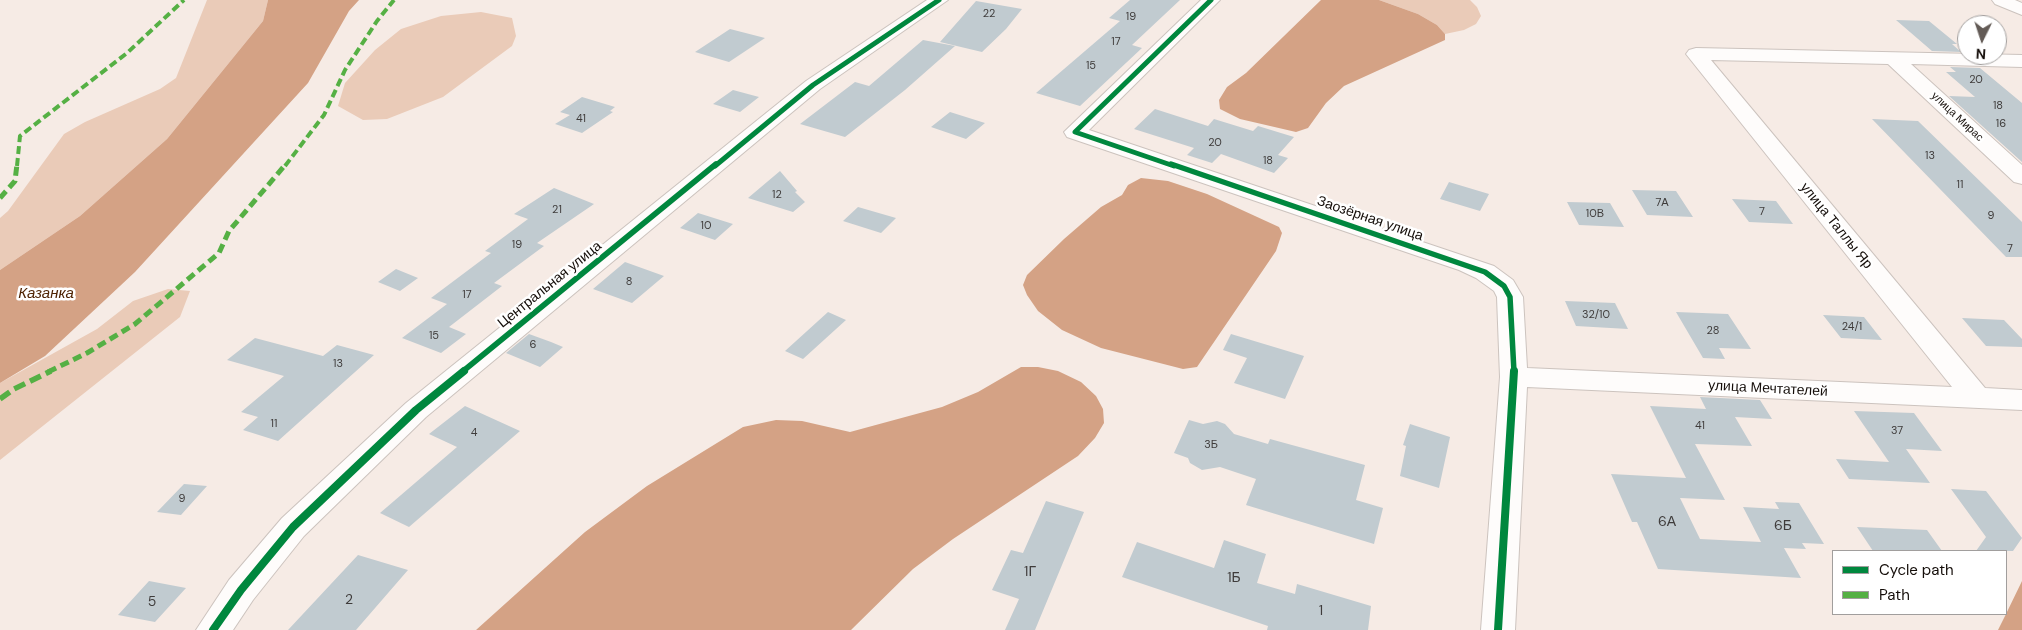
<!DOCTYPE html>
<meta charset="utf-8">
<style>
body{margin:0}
#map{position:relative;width:2022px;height:630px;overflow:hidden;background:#f6ebe5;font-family:"DM Sans",sans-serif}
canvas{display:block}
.legend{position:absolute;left:1832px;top:550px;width:175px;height:65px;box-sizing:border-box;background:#fff;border:1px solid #a19e9d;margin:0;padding:6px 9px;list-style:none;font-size:15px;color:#140d09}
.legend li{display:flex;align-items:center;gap:10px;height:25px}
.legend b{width:25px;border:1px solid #a19e9d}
.north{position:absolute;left:1957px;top:15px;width:50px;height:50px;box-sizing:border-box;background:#fff;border:1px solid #a19e9d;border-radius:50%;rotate:184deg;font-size:14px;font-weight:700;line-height:20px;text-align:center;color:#140d09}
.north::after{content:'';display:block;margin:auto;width:18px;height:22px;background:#635b56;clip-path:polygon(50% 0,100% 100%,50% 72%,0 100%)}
</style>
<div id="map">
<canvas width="2022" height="630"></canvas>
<ul class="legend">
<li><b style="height:6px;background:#00873e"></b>Cycle path</li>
<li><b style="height:6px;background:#55b044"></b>Path</li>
</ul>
<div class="north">N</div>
</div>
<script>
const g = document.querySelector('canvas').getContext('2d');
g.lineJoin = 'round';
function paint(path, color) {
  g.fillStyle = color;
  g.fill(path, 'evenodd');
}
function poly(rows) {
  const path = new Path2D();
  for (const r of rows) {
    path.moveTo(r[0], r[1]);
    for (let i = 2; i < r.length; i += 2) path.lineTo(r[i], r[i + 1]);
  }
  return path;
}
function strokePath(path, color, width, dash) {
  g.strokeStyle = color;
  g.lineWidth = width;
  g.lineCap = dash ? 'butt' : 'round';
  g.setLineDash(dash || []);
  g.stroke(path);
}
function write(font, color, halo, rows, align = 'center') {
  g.font = font + ' "DM Sans",sans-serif';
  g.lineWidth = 5;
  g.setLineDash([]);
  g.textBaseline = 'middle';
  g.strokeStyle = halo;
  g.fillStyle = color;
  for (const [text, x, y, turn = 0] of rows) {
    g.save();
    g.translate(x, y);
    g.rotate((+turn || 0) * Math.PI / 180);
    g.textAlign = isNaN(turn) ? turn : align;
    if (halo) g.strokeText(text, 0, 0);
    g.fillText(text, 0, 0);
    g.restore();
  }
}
const green = poly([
 [207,0,268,0,263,21,167,139,80,216,0,270,0,218,8,211,64,134,85,122,160,89,176,78],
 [1379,0,1470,0,1477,7,1481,16,1476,24,1464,30,1445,34,1437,25,1418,14],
 [481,12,512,18,516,36,512,46,443,97,387,119,363,120,338,106,345,83,375,50,401,29,441,16],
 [168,289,190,291,180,317,0,460,0,383,97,329,133,301]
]);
const water = poly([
 [268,0,359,0,349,11,308,83,135,272,45,356,0,383,0,270,80,216,167,139,263,21],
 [1321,0,1379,0,1418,14,1437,25,1445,34,1445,40,1344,86,1326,103,1308,128,1296,132,1240,119,1220,109,1219,100,1227,87,1246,73],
 [1141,178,1168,181,1207,194,1279,227,1282,233,1276,251,1197,367,1183,369,1101,348,1062,330,1038,311,1027,295,1023,285,1027,275,1064,239,1101,207,1122,195,1128,185],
 [1021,367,1038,367,1058,371,1081,382,1096,396,1103,409,1104,423,1095,438,1078,456,953,539,913,569,851,630,476,630,585,532,647,486,743,427,776,420,802,421,850,432,942,407,978,392],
 [2022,581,2022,630,1998,630,2006,614]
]);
const building = poly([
 [1130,0,1180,0,1132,45,1142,48,1080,106,1036,93,1120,21,1109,18],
 [976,1,1022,9,1006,29,982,52,940,42],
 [1896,20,1929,21,1957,44,1952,44,1961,52,1932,51],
 [730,29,765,38,729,62,695,52],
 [923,40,955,46,905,90,845,137,800,124,855,82,869,86],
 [1950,67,1980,68,2022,103,2022,162,1949,96,1975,97,1946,72,1956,72],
 [733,90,759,97,740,112,713,104],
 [582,97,615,107,610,111,613,112,582,133,555,124,570,115,560,112],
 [1155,109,1208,126,1214,119,1253,131,1258,126,1294,137,1278,155,1288,158,1274,173,1221,154,1212,163,1187,155,1194,148,1134,129],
 [950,112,985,123,966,139,931,127],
 [1872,119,1918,121,2022,222,2022,257,2006,257],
 [780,171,797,191,795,192,805,202,793,212,748,198],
 [1449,182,1489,194,1480,211,1440,199],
 [554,188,594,204,537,243,544,246,494,283,502,286,449,327,466,334,441,353,402,338,447,304,431,298,491,253,485,251,528,219,514,214],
 [1632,190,1676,191,1693,217,1647,215],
 [1732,199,1776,201,1793,224,1749,222],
 [1567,202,1610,203,1624,227,1579,225],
 [858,207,896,218,881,233,843,221],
 [698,213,733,224,715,240,680,228],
 [625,262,664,276,632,303,593,289],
 [396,269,418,278,400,291,378,282],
 [1565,301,1615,303,1628,329,1576,326],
 [828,312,846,320,803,359,785,351],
 [1676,312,1728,314,1751,349,1719,348,1725,359,1703,358],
 [1823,315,1864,317,1882,340,1841,338],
 [1962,318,2004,320,2022,339,2022,347,1986,346],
 [529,334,551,342,563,347,540,367,506,353],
 [1231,334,1304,356,1285,399,1234,383,1247,358,1223,350],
 [255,338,323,356,337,345,374,355,278,441,243,430,258,417,241,412,284,376,227,360],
 [1700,397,1760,400,1772,419,1735,417,1752,446,1695,444,1725,500,1680,498,1700,539,1761,542,1743,507,1779,509,1775,502,1799,503,1824,544,1802,543,1806,549,1784,548,1801,578,1658,569,1637,522,1632,522,1611,474,1686,478,1650,406,1706,409],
 [465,406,520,431,409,527,380,513,457,447,429,434],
 [1854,411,1914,413,1942,451,1906,449,1930,483,1849,479,1836,459,1889,462],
 [1189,420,1203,424,1217,421,1225,424,1234,434,1268,444,1270,439,1365,465,1356,500,1383,508,1374,544,1246,505,1256,479,1220,467,1202,470,1190,463,1188,458,1174,453],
 [1410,424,1450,437,1439,488,1400,476,1406,446,1403,445],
 [184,484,207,486,181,515,157,512],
 [1951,489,1986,491,2022,538,2013,551,1976,551,1986,537],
 [1046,501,1084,512,1035,630,1005,630,1019,599,992,590,1011,550,1023,553],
 [1857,527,1927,530,1942,551,1873,551],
 [1224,540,1266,554,1257,583,1295,594,1297,584,1371,606,1368,630,1267,630,1268,626,1122,577,1137,542,1214,568],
 [358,555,408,570,356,630,288,630],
 [149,581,186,588,155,622,118,615]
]);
const minor = poly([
 [927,0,948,0,820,89,426,417,304,536,253,600,233,630,196,630,229,580,282,518,406,403,806,81,927,0],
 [1201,0,1220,0,1089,130,1494,266,1513,280,1523,297,1527,368,1952,387,1686,54,1689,50,1696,48,2022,55,2022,67,1911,64,2022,165,2022,184,2014,182,1888,64,1711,60,1985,388,2022,390,2022,410,1527,387,1515,630,1481,630,1500,377,1497,297,1494,291,1476,278,1459,270,1067,137,1064,132,1201,0],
 [1992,0,2015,0,2022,3,2022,15,1995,4,1992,0]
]);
const quietFar2 = poly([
 [17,166,20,136,127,53,184,0],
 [285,166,324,115,345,70,377,21,394,0]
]);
const quietFar1 = poly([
 [0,198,15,181,17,164],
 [48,372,87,353,135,324,219,253,229,231,286,164]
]);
const quiet = poly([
 [0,399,14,389,51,371]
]);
const cyclewayFar2 = poly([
 [715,166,813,85,939,0],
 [1174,166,1075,132,1211,0]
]);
const cyclewayFar1 = poly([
 [1171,164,1485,272,1504,286,1510,297,1514,372],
 [462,372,716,164]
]);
const cycleway = poly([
 [213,630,241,590,293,527,416,410,464,371],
 [1498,630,1514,371]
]);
const numberNames = [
 ["22",989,14],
 ["19",1131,17],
 ["17",1116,42],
 ["15",1091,66],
 ["20",1976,80],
 ["18",1998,106],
 ["41",581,119],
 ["16",2001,124],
 ["20",1215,143],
 ["13",1930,156],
 ["18",1268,161],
 ["11",1960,185],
 ["12",777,195],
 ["7А",1662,203],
 ["21",557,210],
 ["7",1762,212],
 ["10В",1595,214],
 ["9",1991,216],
 ["10",706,226],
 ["19",517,245],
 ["7",2010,249],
 ["8",629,282],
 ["17",467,295],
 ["32/10",1596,315],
 ["24/1",1852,327],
 ["28",1713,331],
 ["15",434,336],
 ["6",533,345],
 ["13",338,364],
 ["11",274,424],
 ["41",1700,426],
 ["37",1897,431],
 ["4",474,433],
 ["3Б",1211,445],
 ["9",182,499]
];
const farStreetnames = [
 ["улица Мирас",1957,117,43]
];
const streetNames = [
 ["Заозёрная улица",1370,219,19],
 ["улица Таллы Яр",1836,226,51],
 ["Центральная улица",550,285,-39],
 ["улица Мечтателей",1768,389,3]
];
const nearNumbernames = [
 ["6А",1667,522],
 ["6Б",1783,526],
 ["1Г",1030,572],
 ["1Б",1234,578],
 ["2",349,600],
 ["5",152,602],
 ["1",1321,611]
];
const waterNames = [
 ["Казанка",46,294]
];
paint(green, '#eacbb8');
paint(water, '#d4a285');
paint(building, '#c1cbd0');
strokePath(minor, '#ccc3be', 2);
paint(minor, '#fefcfb');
strokePath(quietFar2, '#55b044', 4, [8, 4]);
strokePath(quietFar1, '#55b044', 5, [9, 5]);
strokePath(quiet, '#55b044', 5.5, [12, 5.5]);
strokePath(cyclewayFar2, '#00873e', 5);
strokePath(cyclewayFar1, '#00873e', 5.5);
strokePath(cycleway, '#00873e', 8);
write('11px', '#3f3c3b', null, numberNames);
write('11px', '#140d09', '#fff', farStreetnames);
write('14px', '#140d09', '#fff', streetNames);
write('14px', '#3f3c3b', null, nearNumbernames);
write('italic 15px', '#4f2404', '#fff', waterNames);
</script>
